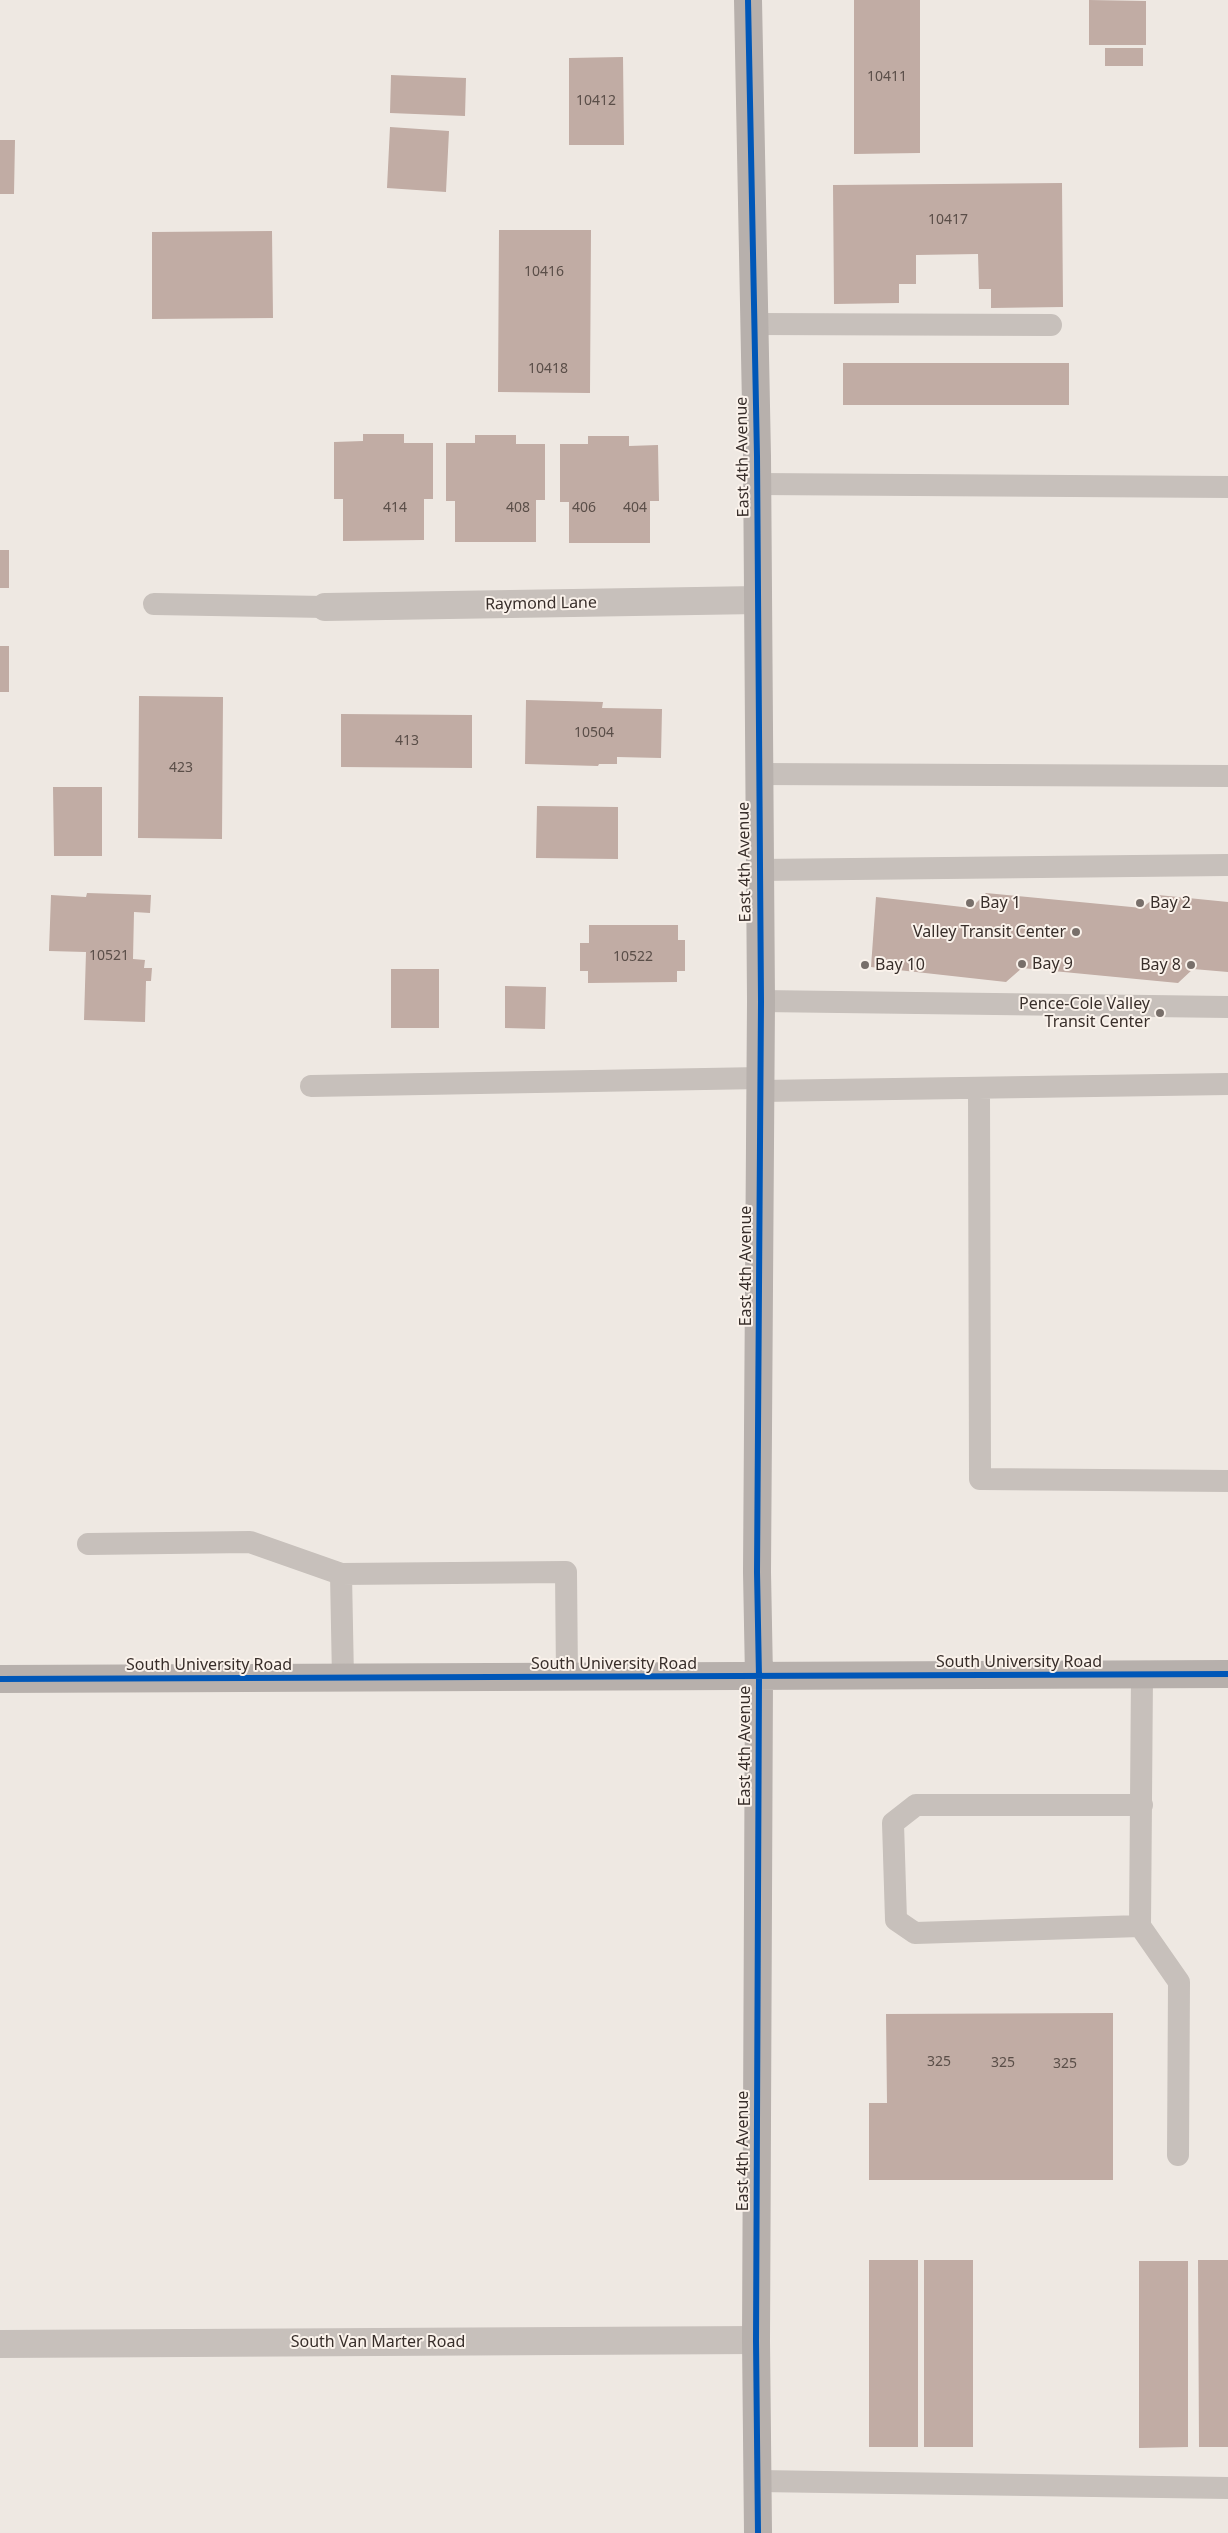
<!DOCTYPE html>
<style>
body{margin:0}
canvas{display:block;background:#eee8e2}
</style>
<canvas width="1228" height="2533"></canvas>
<script>
const g = document.querySelector('canvas').getContext('2d');
g.lineJoin = 'round';
function paint(path, color) {
  g.fillStyle = color;
  g.fill(path, 'evenodd');
}
function poly(rows) {
  const path = new Path2D();
  for (const r of rows) {
    path.moveTo(r[0], r[1]);
    for (let i = 2; i < r.length; i += 2) path.lineTo(r[i], r[i + 1]);
  }
  return path;
}
function strokePath(path, color, width, dash) {
  g.strokeStyle = color;
  g.lineWidth = width;
  g.lineCap = dash ? 'butt' : 'round';
  g.setLineDash(dash || []);
  g.stroke(path);
}
function write(font, color, halo, rows, align = 'center') {
  g.font = font + ' "Noto Sans",sans-serif';
  g.lineWidth = 4;
  g.setLineDash([]);
  g.textBaseline = 'middle';
  g.strokeStyle = halo;
  g.fillStyle = color;
  for (const [text, x, y, turn = 0] of rows) {
    g.save();
    g.translate(x, y);
    g.rotate((+turn || 0) * Math.PI / 180);
    g.textAlign = isNaN(turn) ? turn : align;
    if (halo) g.strokeText(text, 0, 0);
    g.fillText(text, 0, 0);
    g.restore();
  }
}
const building = poly([
 [854,0,920,0,920,153,854,154],
 [1089,0,1146,1,1146,45,1089,45],
 [1105,48,1143,48,1143,66,1105,66],
 [623,57,624,145,569,145,569,58],
 [391,75,466,78,465,116,390,113],
 [390,127,449,131,446,192,387,188],
 [0,140,15,140,14,194,0,194],
 [1062,183,1063,307,991,308,991,289,979,289,978,254,916,255,916,284,899,284,899,303,834,304,833,185],
 [499,230,591,230,590,393,498,392],
 [272,231,273,318,152,319,152,232],
 [843,363,1069,363,1069,405,843,405],
 [363,434,404,434,404,443,433,443,433,499,424,499,424,540,343,541,343,499,334,499,334,442,363,441],
 [475,435,516,435,516,444,545,444,545,500,536,500,536,542,455,542,455,501,446,501,446,443,475,443],
 [588,436,629,436,629,446,658,445,659,501,650,501,650,543,569,543,569,502,560,502,560,444,588,444],
 [0,550,9,550,9,588,0,588],
 [0,646,9,646,9,692,0,692],
 [139,696,223,697,222,839,138,838],
 [526,700,603,702,602,708,662,709,661,758,617,757,617,764,599,764,598,766,525,764],
 [341,714,472,715,472,768,341,767],
 [53,787,102,787,102,856,54,856],
 [537,806,618,807,618,859,536,858],
 [87,893,151,895,150,913,134,912,133,959,145,960,144,968,152,968,151,981,146,981,145,1022,84,1020,86,952,49,951,51,895,86,897],
 [986,893,1142,908,1158,895,1228,902,1228,972,1193,969,1178,983,1022,968,1006,982,871,967,876,897,971,908],
 [589,925,678,925,678,940,685,940,685,971,677,971,677,982,588,983,588,971,580,971,580,943,589,943],
 [391,969,439,969,439,1028,391,1028],
 [505,986,546,987,545,1029,505,1028],
 [1113,2013,1113,2180,869,2180,869,2103,887,2103,886,2014],
 [869,2260,918,2260,918,2447,869,2447],
 [924,2260,973,2260,973,2447,924,2447],
 [1198,2260,1228,2260,1228,2447,1199,2447],
 [1139,2261,1188,2261,1188,2447,1139,2448]
]);
const lane = poly([
 [754,324,1051,325],
 [757,484,1228,487],
 [154,604,325,607],
 [758,774,1228,776],
 [758,870,1228,865],
 [761,1001,1228,1007],
 [311,1086,761,1078],
 [979,1088,980,1479,1228,1481],
 [761,1091,1228,1084],
 [88,1544,250,1542,341,1574,566,1572,567,1677],
 [341,1574,343,1679],
 [1142,1675,1140,1926,1179,1982,1178,2155],
 [1140,1926,915,1933,896,1920,893,1823,916,1805,1142,1805],
 [758,2481,1228,2488]
]);
const street = poly([
 [325,607,758,600],
 [0,2344,756,2340]
]);
const secondary = poly([
 [748,0,757,456,761,1001,757,1572,759,1677,756,2340,758,2533],
 [0,1679,1228,1674]
]);
const cycleway = poly([
 [748,0,757,456,761,1001,757,1572,759,1677,756,2340,758,2533],
 [0,1679,1228,1674]
]);
const markers = [
 [970,903,5,"#786f6a"],
 [1140,903,5,"#786f6a"],
 [1076,932,5,"#786f6a"],
 [1022,964,5,"#786f6a"],
 [865,965,5,"#786f6a"],
 [1191,965,5,"#786f6a"],
 [1160,1013,5,"#786f6a"]
];
const numberNames = [
 ["10411",887,77],
 ["10412",596,101],
 ["10417",948,220],
 ["10416",544,272],
 ["10418",548,369],
 ["414",395,508],
 ["408",518,508],
 ["406",584,508],
 ["404",635,508],
 ["10504",594,733],
 ["413",407,741],
 ["423",181,768],
 ["10521",109,956],
 ["10522",633,957],
 ["325",939,2062],
 ["325",1003,2063],
 ["325",1065,2064]
];
const streetNames = [
 ["East 4th Avenue",743,457,-91],
 ["Raymond Lane",541,604,-1],
 ["East 4th Avenue",745,862,-91],
 ["East 4th Avenue",746,1266,-90],
 ["South University Road",1019,1662],
 ["South University Road",614,1664],
 ["South University Road",209,1665],
 ["East 4th Avenue",745,1746,-90],
 ["East 4th Avenue",743,2151,-90],
 ["South Van Marter Road",378,2342]
];
const poiNames = [
 ["Bay 1",980,903],
 ["Bay 2",1150,903],
 ["Valley Transit Center",1066,932,"right"],
 ["Bay 9",1032,964],
 ["Bay 10",875,965],
 ["Bay 8",1181,965,"right"],
 ["Pence-Cole Valley",1150,1004,"right"],
 ["Transit Center",1150,1022,"right"]
];
paint(building, '#c1aca4');
strokePath(lane, '#c7c0bb', 22);
strokePath(street, '#c7c0bb', 28);
strokePath(secondary, '#b7b0ac', 28);
strokePath(cycleway, '#0057b8', 6);
for (const [x, y, r, color] of markers) {
  const dot = new Path2D();
  dot.arc(x, y, r, 0, 2 * Math.PI);
  g.fillStyle = color;
  g.fill(dot);
  strokePath(dot, '#faf2eb', 2);
}
write('14px', '#5a4e48', null, numberNames);
write('16px', '#382e2a', '#faf2eb', streetNames);
write('16px', '#382e2a', '#faf2eb', poiNames, 'left');
</script>
